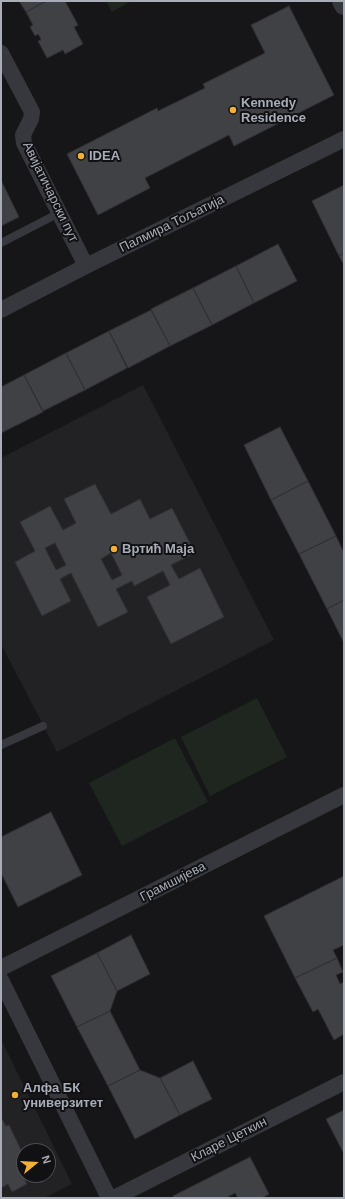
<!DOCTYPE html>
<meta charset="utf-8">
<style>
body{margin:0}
#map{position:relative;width:345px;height:1199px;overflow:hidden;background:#161618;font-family:Arial,sans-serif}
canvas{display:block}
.frame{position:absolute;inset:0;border:2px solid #a8adb8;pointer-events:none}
.north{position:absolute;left:16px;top:1143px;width:40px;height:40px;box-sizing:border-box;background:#111113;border:1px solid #4d4f55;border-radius:50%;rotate:72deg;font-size:11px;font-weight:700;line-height:16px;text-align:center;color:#a8adb8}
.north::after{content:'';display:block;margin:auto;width:14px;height:18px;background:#f2b134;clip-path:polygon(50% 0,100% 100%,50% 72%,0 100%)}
</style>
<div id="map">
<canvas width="345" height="1199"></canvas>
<div class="frame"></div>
<div class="north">N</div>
</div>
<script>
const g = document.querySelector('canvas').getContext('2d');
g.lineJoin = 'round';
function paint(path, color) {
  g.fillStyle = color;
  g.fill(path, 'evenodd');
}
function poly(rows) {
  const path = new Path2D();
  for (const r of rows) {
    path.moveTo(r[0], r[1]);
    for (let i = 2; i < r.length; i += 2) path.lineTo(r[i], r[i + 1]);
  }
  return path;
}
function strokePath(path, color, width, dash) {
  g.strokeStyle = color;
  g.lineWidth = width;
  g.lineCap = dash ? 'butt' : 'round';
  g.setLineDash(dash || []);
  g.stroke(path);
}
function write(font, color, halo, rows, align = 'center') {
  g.font = font + ' Arial,sans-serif';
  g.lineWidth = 4;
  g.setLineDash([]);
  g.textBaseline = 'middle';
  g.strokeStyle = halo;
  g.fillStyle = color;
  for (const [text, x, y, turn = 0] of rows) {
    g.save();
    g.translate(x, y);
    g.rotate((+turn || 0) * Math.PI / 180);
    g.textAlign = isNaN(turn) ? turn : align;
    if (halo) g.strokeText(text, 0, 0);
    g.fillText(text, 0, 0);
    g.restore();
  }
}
const built = poly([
 [143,385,274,640,57,752,1,644,1,458],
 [1,1039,72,1184,44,1198,1,1198],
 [24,1151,48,1151,48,1175,24,1175]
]);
const green = poly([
 [106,1,131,1,112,12],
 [257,698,287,757,210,796,181,737],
 [175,738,208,802,122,846,89,783]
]);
const building = poly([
 [19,1,46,1,26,12,19,1],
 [46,1,65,1,78,25,74,27,83,44,65,54,63,50,47,58,38,41,41,40,40,37,38,34,35,36,30,27,33,25,26,12,46,1],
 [289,6,334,95,234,146,229,135,145,178,150,188,98,215,67,154,157,108,158,111,205,88,203,84,265,53,251,25,289,6],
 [1,180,19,217,1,226,1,180],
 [344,185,344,253,339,256,312,201,344,185],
 [278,244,297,281,254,303,236,266,278,244],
 [344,253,344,265,339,256,344,253],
 [236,266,254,303,212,325,193,288,236,266],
 [193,288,212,325,170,346,151,309,193,288],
 [151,310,170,346,128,368,109,331,151,310],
 [109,331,127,368,85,390,66,353,109,331],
 [66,353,85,390,43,411,24,375,66,353],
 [24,375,43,412,1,433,1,387,24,375],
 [280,427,308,481,271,500,244,445,280,427],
 [308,481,336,536,299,554,271,500,308,481],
 [95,484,111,514,140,499,150,519,172,508,195,553,171,565,179,579,200,568,224,617,171,644,147,597,170,585,163,571,134,586,132,581,116,589,128,612,98,627,71,573,60,579,71,601,42,616,15,562,35,551,20,522,50,506,63,530,76,523,64,499,95,484],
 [55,543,66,565,56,570,45,548,55,543],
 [111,553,122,575,112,580,101,559,111,553],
 [336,536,344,553,344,600,327,609,299,554,336,536],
 [344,600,344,643,327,609,344,600],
 [51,812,82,875,18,907,1,873,1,837,51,812],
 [344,876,344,945,333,950,337,958,295,978,264,916,344,876],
 [131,935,150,974,117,991,97,953,131,935],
 [97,953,117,991,110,1011,77,1027,51,976,97,953],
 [337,958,343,972,336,975,340,984,344,982,344,1034,334,1040,318,1009,313,1012,295,978,337,958],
 [110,1011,140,1070,108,1086,77,1027,110,1011],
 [193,1061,212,1099,180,1115,160,1078,193,1061],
 [140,1070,160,1078,180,1115,135,1139,108,1086,140,1070],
 [344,1110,344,1154,326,1119,344,1110],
 [1,1117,6,1126,9,1125,24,1156,24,1175,25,1175,23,1176,27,1184,12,1192,8,1184,1,1188,1,1117],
 [250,1157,269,1194,262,1198,238,1198,235,1193,226,1198,174,1198,173,1196,250,1157]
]);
const service = poly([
 [1,243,59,213],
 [1,745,43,726]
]);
const minor = poly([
 [1,53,32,112,31,119,23,135,24,143,86,266],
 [1,310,86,266,344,139],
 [1,968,344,795],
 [1,980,109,1198],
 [114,1198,344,1082]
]);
const tertiary = poly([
 [342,1,344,5]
]);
const markers = [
 [233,110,4,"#f2b134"],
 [81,156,4,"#f2b134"],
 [114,549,4,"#f2b134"],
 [15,1095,4,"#f2b134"]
];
const poiNames = [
 ["Kennedy",241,103],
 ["Residence",241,118],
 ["IDEA",89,156],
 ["Вртић Маја",122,549],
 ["Алфа БК",23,1088],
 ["универзитет",23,1103]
];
const streetNames = [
 ["Авијатичарски пут",50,192,64],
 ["Палмира Тољатија",172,224,-26],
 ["Грамшијева",173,882,-27],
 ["Кларе Цеткин",229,1140,-27]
];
paint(built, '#222225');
paint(green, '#1e261f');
paint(building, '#404145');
strokePath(building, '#303034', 1);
strokePath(service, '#37383d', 8);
strokePath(minor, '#37383d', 16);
strokePath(tertiary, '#37383d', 20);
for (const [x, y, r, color] of markers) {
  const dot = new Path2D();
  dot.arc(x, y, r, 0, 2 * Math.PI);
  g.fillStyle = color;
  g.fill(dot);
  strokePath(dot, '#111113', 1.5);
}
write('bold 13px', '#a8adb8', '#111113', poiNames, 'left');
write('13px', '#a8adb8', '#111113', streetNames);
</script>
